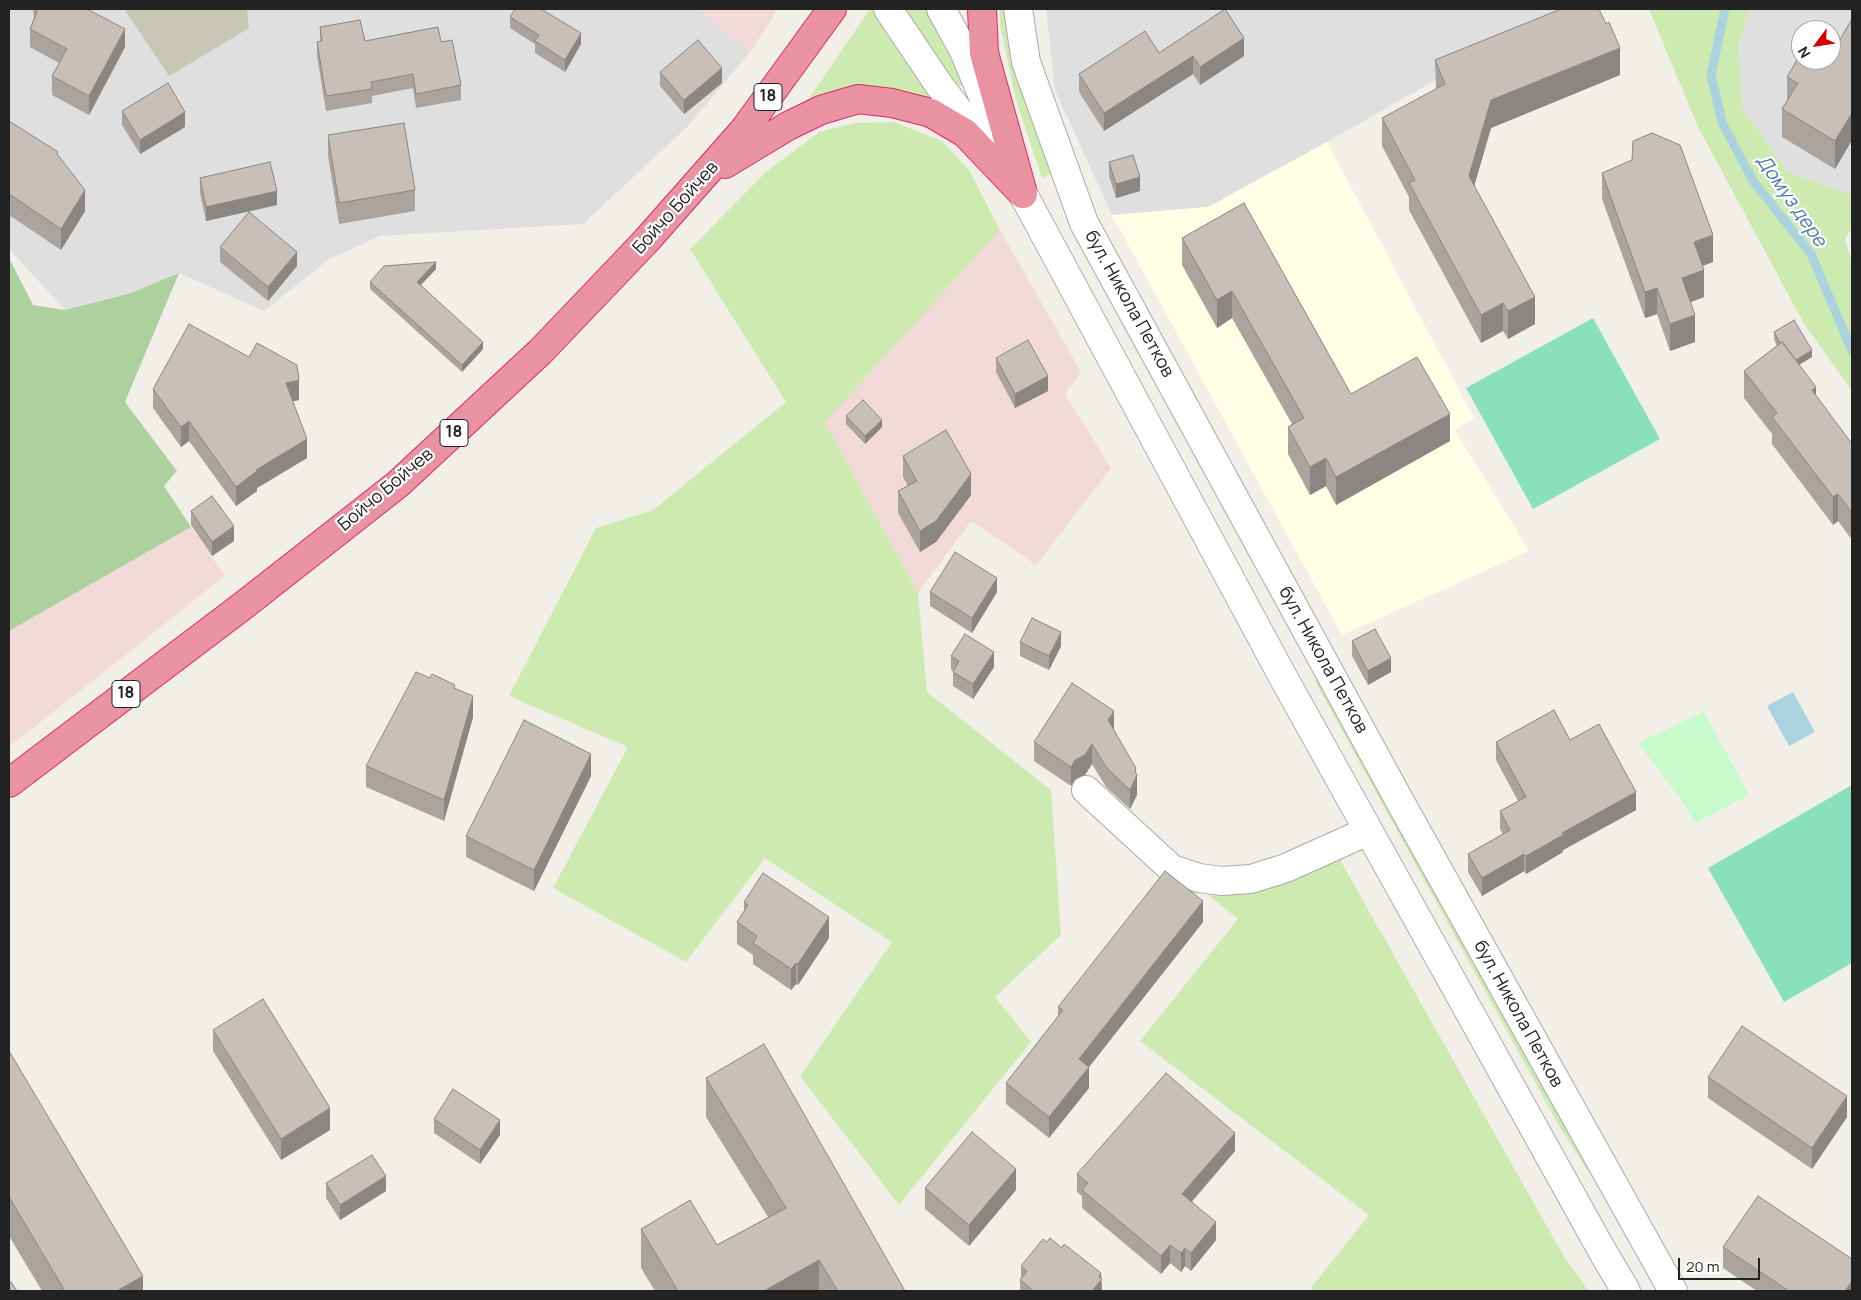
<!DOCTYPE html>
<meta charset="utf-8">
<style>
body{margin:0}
#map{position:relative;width:1861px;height:1300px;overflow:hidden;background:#f2efe9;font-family:Manrope,sans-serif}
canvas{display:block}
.frame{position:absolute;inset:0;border:10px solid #222;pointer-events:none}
.north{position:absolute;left:1791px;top:20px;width:50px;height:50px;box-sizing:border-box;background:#fff;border:1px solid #a7a7a7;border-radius:50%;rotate:239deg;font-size:14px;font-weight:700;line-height:20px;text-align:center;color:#222}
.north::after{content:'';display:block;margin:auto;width:18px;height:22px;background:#d40000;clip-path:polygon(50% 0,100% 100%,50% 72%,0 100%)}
.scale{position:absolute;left:1678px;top:1258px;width:82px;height:22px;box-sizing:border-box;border:2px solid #222;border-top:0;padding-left:6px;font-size:15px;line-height:18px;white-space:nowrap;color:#222;-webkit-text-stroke:4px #fff;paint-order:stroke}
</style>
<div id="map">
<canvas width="1861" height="1300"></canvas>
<div class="frame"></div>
<div class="north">N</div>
<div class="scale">20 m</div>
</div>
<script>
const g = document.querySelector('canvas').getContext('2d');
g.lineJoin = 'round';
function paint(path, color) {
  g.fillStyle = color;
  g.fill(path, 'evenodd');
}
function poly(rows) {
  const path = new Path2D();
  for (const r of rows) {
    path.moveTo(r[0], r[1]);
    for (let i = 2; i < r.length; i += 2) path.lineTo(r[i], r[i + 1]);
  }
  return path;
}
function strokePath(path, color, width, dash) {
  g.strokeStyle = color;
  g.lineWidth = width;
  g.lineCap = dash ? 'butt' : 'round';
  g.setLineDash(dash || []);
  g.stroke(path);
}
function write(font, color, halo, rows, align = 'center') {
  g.font = font + ' Manrope,sans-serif';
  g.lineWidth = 4.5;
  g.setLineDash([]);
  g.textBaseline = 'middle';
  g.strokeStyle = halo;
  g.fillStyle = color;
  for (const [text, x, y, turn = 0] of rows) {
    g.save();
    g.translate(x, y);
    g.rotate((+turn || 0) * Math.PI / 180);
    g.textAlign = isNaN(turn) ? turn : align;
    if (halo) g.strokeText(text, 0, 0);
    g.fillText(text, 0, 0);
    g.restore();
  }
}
const residential = poly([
 [9,9,698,9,750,52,688,126,583,224,380,236,328,260,264,311,179,273,131,293,65,310,9,249],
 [1046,9,1567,9,1556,11,1327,142,1208,207,1112,215,1055,90],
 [1750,9,1852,9,1852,195,1787,172,1743,109,1738,46],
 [1801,30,1831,30,1831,60,1801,60]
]);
const commercial = poly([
 [698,9,778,9,750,52],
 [1000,230,1081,372,1065,394,1111,468,1036,565,971,521,918,593,821,415],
 [191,527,225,576,9,747,9,631]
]);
const education = poly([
 [1327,142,1474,418,1455,430,1529,551,1342,635,1112,215,1208,207]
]);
const construction = poly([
 [124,9,247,9,249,28,169,76]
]);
const grass = poly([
 [870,9,873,9,939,102,902,91,861,90,807,101],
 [908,9,930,9,964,77,963,85,958,87,911,18],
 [1000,9,1013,9,1055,162,1050,174,1042,178,1016,100,1000,25],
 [1649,9,1750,9,1738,46,1743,109,1787,172,1852,195,1852,227,1845,240,1852,262,1852,391,1803,322,1698,127],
 [894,122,942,141,969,170,1000,230,825,422,918,593,927,692,1051,790,1061,935,995,997,1031,1042,899,1205,800,1076,892,942,765,858,686,962,553,888,628,747,509,696,596,528,653,510,786,402,690,249,766,172,819,132,855,123],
 [1316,674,1602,1177,1595,1182,1559,1126,1316,683],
 [1339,858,1566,1260,1589,1291,1322,1291,1310,1289,1369,1215,1140,1041,1238,919,1207,894,1267,886]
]);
const forest = poly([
 [9,258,33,305,65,310,131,293,179,273,125,402,177,471,164,486,191,527,9,631]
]);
const park = poly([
 [1704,712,1749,795,1695,823,1682,801,1638,743]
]);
const pitch = poly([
 [1593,318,1660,439,1533,509,1466,388],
 [1852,785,1852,963,1784,1002,1708,868]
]);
const water = poly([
 [1793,692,1815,732,1789,746,1767,706]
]);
const stream = poly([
 [1725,9,1711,75,1722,122,1753,181,1811,254,1852,351]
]);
const minor = poly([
 [888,9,939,85,984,144],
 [941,9,964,51,994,123],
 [1018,9,1026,62,1084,223,1403,807,1673,1291],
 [1014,172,1023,194,1283,677,1604,1254,1626,1291],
 [1086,790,1172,869,1199,878,1222,881,1251,879,1286,868,1368,831]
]);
const highway = poly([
 [982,9,984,53,1022,190],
 [725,164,788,126,821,110,858,99,892,103,931,113,965,133,1023,194],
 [9,783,244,605,398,484,541,351,646,241,744,130,832,9]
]);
const wall = poly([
 [33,9,87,9,125,47,89,115,52,95,52,76,59,63,30,47,30,29,34,18],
 [510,17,581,44,565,72,535,53,535,44,510,28],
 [1852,19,1852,140,1835,169,1782,137,1782,109,1787,101,1787,77,1831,60],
 [320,27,365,41,441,42,461,85,461,100,416,108,413,88,372,96,372,103,326,111,317,56,317,42,320,42],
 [1159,53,1244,56,1200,85,1193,74,1104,131,1079,92,1079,74],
 [1435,60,1620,75,1491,128,1474,186,1535,324,1508,339,1503,331,1481,343,1409,210,1409,197,1382,146,1382,118,1436,89],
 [660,72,722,83,684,114,660,86],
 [122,111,185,127,140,154,122,125],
 [9,121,85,211,61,250,9,215],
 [328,135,415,190,415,211,339,224,328,156],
 [1109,162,1140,191,1116,198,1109,176],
 [1602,173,1713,262,1702,266,1704,297,1691,302,1695,342,1670,351,1657,314,1645,318,1602,199],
 [200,178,277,205,206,221,200,193],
 [1182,238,1351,394,1450,441,1336,505,1326,486,1310,495,1288,454,1288,427,1292,424,1232,318,1217,328,1182,265],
 [220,247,297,266,268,301,220,262],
 [436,269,421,285,483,349,462,372,370,289,370,282],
 [1774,332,1812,357,1799,365,1816,396,1852,444,1852,540,1838,521,1833,525,1772,444,1772,434,1744,398,1744,371,1777,346,1774,339],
 [996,358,1048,391,1015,408,996,372],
 [153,389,299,400,293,401,307,458,257,488,257,491,236,506,189,441,181,447,153,408],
 [846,416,882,427,865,444,846,424],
 [903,456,971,495,936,542,920,552,898,513,898,491,908,486,903,477],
 [191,511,234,541,212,556,191,525],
 [930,592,997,592,972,633,930,606],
 [1352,641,1391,672,1368,685,1352,656],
 [1020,642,1061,646,1049,670,1020,656],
 [951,656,994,667,973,699,953,686,953,671,951,670],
 [430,678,455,688,473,717,444,821,366,787,366,766],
 [1114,731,1136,773,1137,795,1130,809,1106,787,1092,764,1085,775,1075,779,1071,786,1034,761,1034,742],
 [1570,740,1636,810,1563,850,1563,852,1526,874,1524,871,1482,896,1468,872,1468,854,1503,834,1500,829,1500,811,1518,801,1496,760,1496,742],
 [591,776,534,891,466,857,466,836],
 [744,902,829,938,798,985,796,984,791,990,753,964,753,955,737,944,737,922,744,911],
 [1203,922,1089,1067,1089,1088,1049,1138,1006,1104,1006,1083,1058,1016,1058,1007],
 [213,1030,330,1130,281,1160,213,1051],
 [9,1051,143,1291,42,1291,9,1236],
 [1708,1077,1847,1117,1812,1169,1708,1098],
 [706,1078,905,1291,655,1291,641,1268,641,1229,717,1245,768,1217,706,1117],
 [434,1119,500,1135,480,1164,434,1133],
 [1235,1151,1192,1202,1216,1240,1191,1271,1185,1266,1181,1272,1170,1263,1161,1274,1082,1208,1082,1196,1077,1192,1077,1174],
 [326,1183,386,1191,340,1220,326,1198],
 [925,1188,1016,1190,969,1246,925,1209],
 [1723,1247,1852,1291,1757,1291,1723,1268],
 [1021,1266,1101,1278,1102,1291,1020,1291,1020,1280,1021,1278]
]);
const shadedWall = poly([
 [125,29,125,47,89,115,89,96],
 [581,33,581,44,565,72,565,60],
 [1244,38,1244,56,1200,85,1200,67],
 [1620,48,1620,75,1491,128,1469,204,1469,176,1491,100],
 [1193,56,1193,74,1104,131,1104,113],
 [722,68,722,83,684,114,684,100],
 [185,112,185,127,140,154,140,140],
 [1852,113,1852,140,1835,169,1835,141],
 [1140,177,1140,191,1116,198,1116,184],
 [85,190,85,211,61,250,61,229],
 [277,191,277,205,206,221,206,207],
 [1713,235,1713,262,1694,269,1694,242],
 [297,252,297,266,268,301,268,287],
 [436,262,436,269,417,289,417,282],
 [1704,270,1704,297,1682,305,1682,278],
 [1657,288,1657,314,1645,318,1645,292],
 [1232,291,1232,318,1217,328,1217,300],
 [1535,297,1535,324,1508,339,1508,311],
 [1503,303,1503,331,1481,343,1481,315],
 [1695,315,1695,342,1670,351,1670,324],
 [483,342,483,349,462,372,462,365],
 [1812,350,1812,357,1792,369,1792,362],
 [1048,376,1048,391,1015,408,1015,394],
 [299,380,299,400,286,403,286,383],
 [1816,387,1816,415,1812,390],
 [1450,414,1450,441,1336,505,1336,477],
 [882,420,882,427,865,444,865,436],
 [189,421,189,441,181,447,181,427],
 [307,439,307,458,257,488,257,491,236,506,236,487,256,470],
 [1326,458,1326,486,1310,495,1310,467],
 [971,474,971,495,936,542,920,552,920,531],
 [1838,494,1838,521,1833,525,1833,497],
 [234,526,234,541,212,556,212,542],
 [997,578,997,592,972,633,972,618],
 [1061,632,1061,646,1049,670,1049,656],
 [994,652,994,667,973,699,973,684],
 [1391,658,1391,672,1368,685,1368,671],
 [473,696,473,717,444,821,444,800],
 [1114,711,1114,730,1108,720],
 [1092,744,1092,764,1085,775,1075,779,1071,786,1071,767,1075,760],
 [591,754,591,776,534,891,534,870],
 [1136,768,1136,777,1137,775,1137,795,1130,809,1130,790],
 [1636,792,1636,810,1563,850,1563,852,1526,874,1526,856,1562,833],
 [1524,854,1524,871,1482,896,1482,878],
 [1203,901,1203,922,1089,1067,1089,1088,1049,1138,1049,1117,1079,1059],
 [829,917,829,938,798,985,798,964],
 [796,963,796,984,791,990,791,969],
 [1847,1096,1847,1117,1812,1169,1812,1148],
 [330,1108,330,1130,281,1160,281,1139],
 [500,1120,500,1135,480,1164,480,1150],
 [1235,1133,1235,1151,1182,1212,1182,1194],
 [1016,1169,1016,1190,969,1246,969,1225],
 [386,1176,386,1191,340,1220,340,1205],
 [1216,1222,1216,1240,1191,1271,1191,1253],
 [1170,1245,1170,1263,1161,1274,1161,1256],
 [1185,1248,1185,1266,1181,1272,1181,1253],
 [819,1260,819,1291,764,1291],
 [1101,1273,1102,1291,1092,1291],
 [143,1276,143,1291,117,1291],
 [1852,1281,1852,1291,1845,1291]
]);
const building = poly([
 [36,9,87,9,125,29,89,96,52,76,67,49,30,29,37,12,36,9],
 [515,9,541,9,581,33,565,60,535,41,539,35,510,17,515,9],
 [1225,9,1244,38,1200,67,1193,56,1104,113,1079,74,1145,31,1159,53,1225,9],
 [1561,9,1599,9,1606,24,1609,22,1620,48,1491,100,1469,176,1535,297,1508,311,1503,303,1481,315,1409,183,1415,180,1382,118,1445,84,1435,60,1561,9],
 [1852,19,1852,113,1835,141,1782,109,1798,83,1787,77,1801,53,1801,60,1831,60,1831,55,1852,19],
 [360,20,365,41,438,27,441,42,452,40,461,85,416,94,413,74,371,82,372,89,326,96,317,42,322,41,320,27,360,20],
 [698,40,722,68,684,100,660,72,698,40],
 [168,83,185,112,140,140,122,111,168,83],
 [9,121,58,152,57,154,85,190,61,229,9,194,9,121],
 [404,123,415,190,339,203,328,135,404,123],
 [1652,133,1680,145,1713,235,1694,242,1704,270,1682,278,1695,315,1670,324,1657,288,1645,292,1602,173,1632,160,1633,141,1652,133],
 [1133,155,1140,177,1116,184,1109,162,1133,155],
 [270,162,277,191,206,207,200,178,270,162],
 [1244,203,1351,394,1417,357,1450,414,1336,477,1326,458,1310,467,1288,427,1304,418,1232,291,1217,300,1182,238,1244,203],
 [249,212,297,252,268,287,220,247,249,212],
 [436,262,417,282,483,342,462,365,370,282,384,266,436,262],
 [1794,320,1812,350,1796,360,1782,342,1780,343,1774,332,1794,320],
 [189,324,249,357,257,343,297,365,299,380,286,383,307,439,256,470,257,471,236,487,189,421,181,427,153,389,189,324],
 [1028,340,1048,376,1015,394,996,358,1028,340],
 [1782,342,1816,387,1812,390,1852,444,1852,513,1838,494,1833,497,1772,417,1777,413,1744,371,1782,342],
 [863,400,882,420,865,436,846,416,863,400],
 [946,430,971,474,936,521,920,531,898,491,917,481,903,456,946,430],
 [212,496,234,526,212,542,191,511,212,496],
 [955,552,997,578,972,618,930,592,955,552],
 [1032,618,1061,632,1049,656,1020,642,1032,618],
 [1375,629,1391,658,1368,671,1352,641,1375,629],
 [965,634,994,652,973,684,953,672,959,661,951,656,965,634],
 [416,672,430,678,432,674,455,685,454,688,473,696,444,800,366,766,416,672],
 [1072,683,1114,711,1108,720,1136,768,1135,771,1137,775,1130,790,1106,767,1092,744,1085,755,1075,760,1071,767,1034,742,1072,683],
 [1554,710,1570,740,1599,724,1636,792,1562,833,1563,835,1526,856,1524,854,1482,878,1468,854,1510,830,1500,811,1526,797,1496,742,1554,710],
 [524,720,591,754,534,870,466,836,524,720],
 [1165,871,1203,901,1079,1059,1089,1067,1049,1117,1006,1083,1063,1010,1058,1007,1165,871],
 [763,873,829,917,798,964,796,963,791,969,753,943,757,936,737,922,748,905,744,902,763,873],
 [263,999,330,1108,281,1139,213,1030,263,999],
 [1742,1026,1847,1096,1812,1148,1708,1077,1742,1026],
 [764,1044,905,1291,838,1291,819,1260,764,1291,678,1291,641,1229,690,1200,717,1245,786,1208,706,1078,764,1044],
 [9,1051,143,1276,117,1291,65,1291,9,1197,9,1051],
 [1166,1073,1235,1133,1182,1194,1216,1222,1191,1253,1185,1248,1181,1253,1170,1245,1161,1256,1082,1190,1088,1183,1077,1174,1166,1073],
 [453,1089,500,1120,480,1150,434,1119,453,1089],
 [972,1132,1016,1169,969,1225,925,1188,972,1132],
 [372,1155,386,1176,340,1205,326,1183,372,1155],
 [1758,1196,1852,1259,1852,1281,1845,1291,1789,1291,1723,1247,1758,1196],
 [1050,1238,1062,1248,1064,1244,1101,1273,1099,1277,1102,1279,1092,1291,1034,1291,1020,1280,1027,1271,1021,1266,1043,1239,1047,1242,1050,1238],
 [11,1282,17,1291,9,1291,9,1283,11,1282]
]);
const shields = [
 [768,97,28],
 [454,433,28],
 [126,694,28]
];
const shieldNames = [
 ["18",768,97],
 ["18",454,433],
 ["18",126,694]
];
const streetNames = [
 ["Бойчо Бойчев",676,208,-48],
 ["бул. Никола Петков",1129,304,61],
 ["Бойчо Бойчев",386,490,-40],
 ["бул. Никола Петков",1323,660,61],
 ["бул. Никола Петков",1518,1014,61]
];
const waterNames = [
 ["Домуз дере",1791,201,55]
];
paint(residential, '#e0dfdf');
paint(commercial, '#f2dad9');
paint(education, '#ffffe5');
paint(construction, '#c7c7b4');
paint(grass, '#cdebb0');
paint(forest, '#add19e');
paint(park, '#c8facc');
paint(pitch, '#88e0be');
paint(water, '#aad3df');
strokePath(stream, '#aad3df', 9);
strokePath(minor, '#a9a9a9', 30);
strokePath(highway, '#dc2a67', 30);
strokePath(minor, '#fff', 28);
strokePath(highway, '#e892a2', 28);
paint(wall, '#aba49e');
paint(shadedWall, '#8b8681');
paint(building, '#c7bfb8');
strokePath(building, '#8b8681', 1);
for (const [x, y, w] of shields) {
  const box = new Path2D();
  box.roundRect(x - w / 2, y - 13.5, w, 27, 4);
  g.fillStyle = '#fff';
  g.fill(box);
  strokePath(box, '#222', 1);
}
write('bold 16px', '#222', null, shieldNames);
write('18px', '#222', '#fff', streetNames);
write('italic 19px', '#4a7aab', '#fff', waterNames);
</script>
